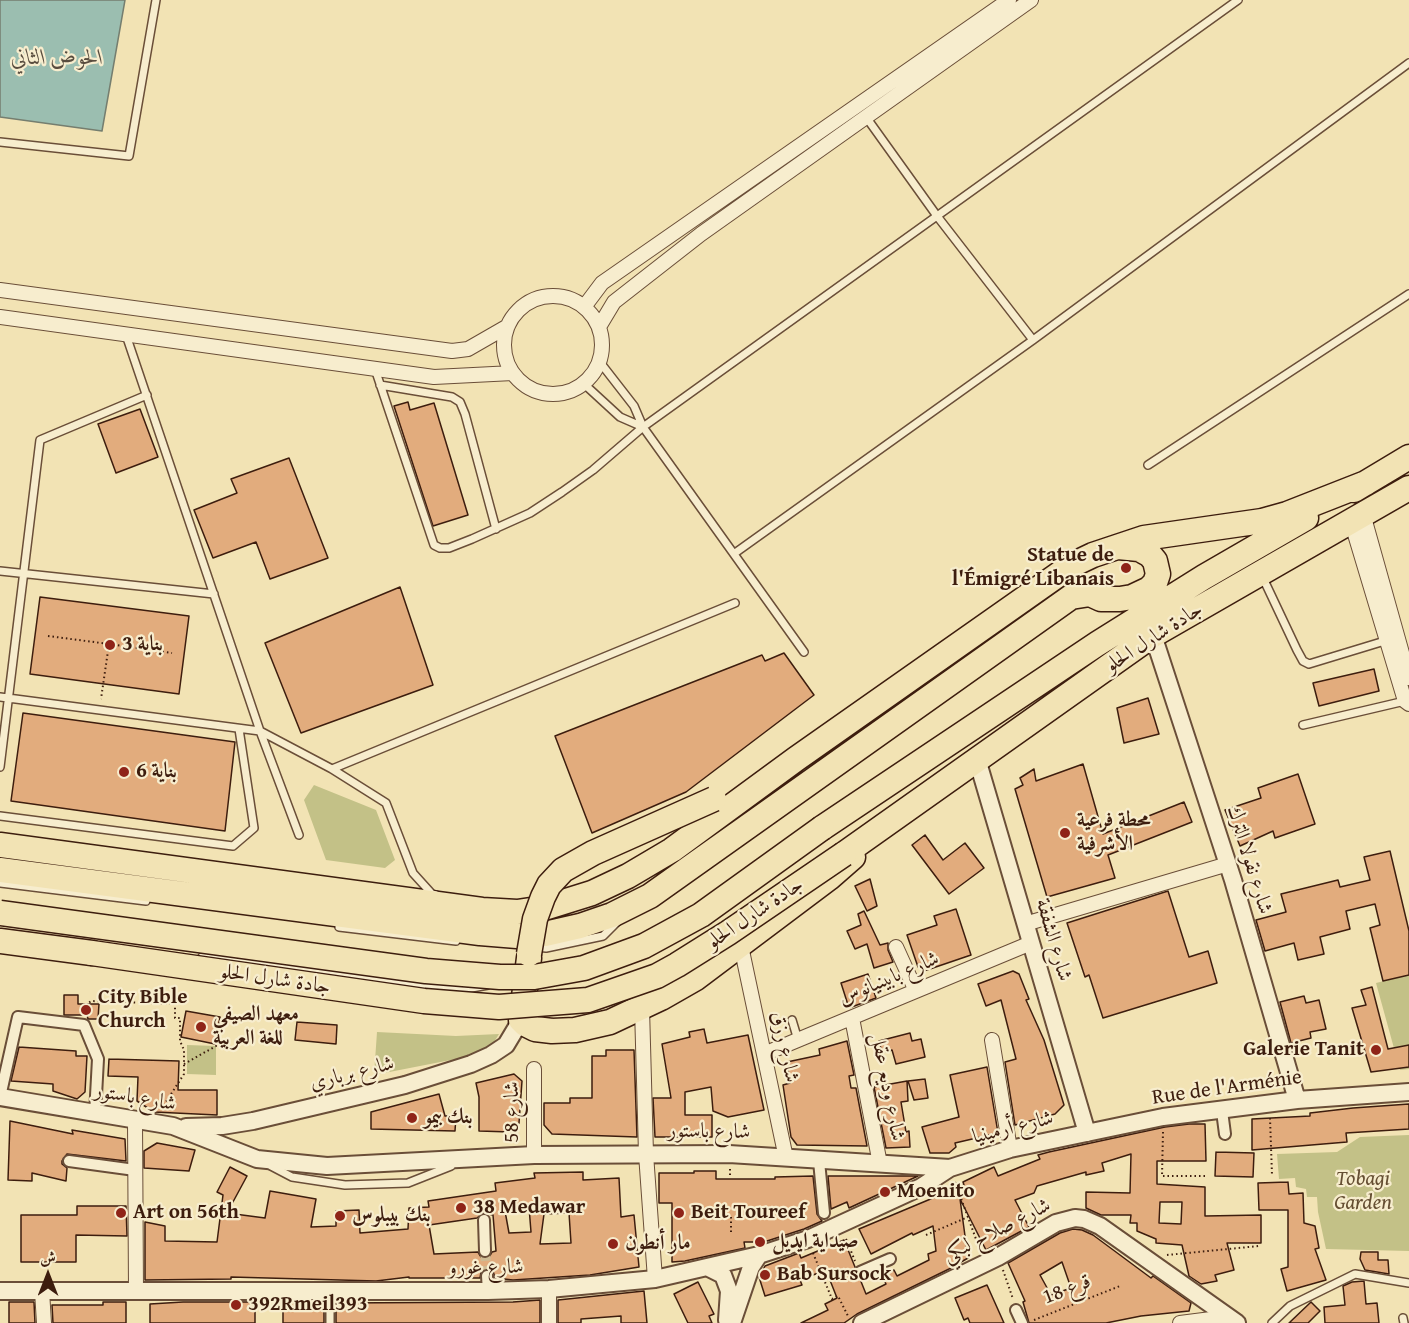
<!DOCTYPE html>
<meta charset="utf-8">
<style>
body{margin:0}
#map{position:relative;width:1409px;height:1323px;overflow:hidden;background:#f2e3b4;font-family:"Gentium Book Plus",Amiri,serif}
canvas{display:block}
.north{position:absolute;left:18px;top:1245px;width:60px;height:60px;-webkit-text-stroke:4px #f7edce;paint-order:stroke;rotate:0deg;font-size:16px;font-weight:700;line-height:24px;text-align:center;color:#3d1d0e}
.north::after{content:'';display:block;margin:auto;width:21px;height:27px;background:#3d1d0e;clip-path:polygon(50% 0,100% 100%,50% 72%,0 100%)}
</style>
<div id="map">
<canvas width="1409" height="1323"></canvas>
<div class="north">ش</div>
</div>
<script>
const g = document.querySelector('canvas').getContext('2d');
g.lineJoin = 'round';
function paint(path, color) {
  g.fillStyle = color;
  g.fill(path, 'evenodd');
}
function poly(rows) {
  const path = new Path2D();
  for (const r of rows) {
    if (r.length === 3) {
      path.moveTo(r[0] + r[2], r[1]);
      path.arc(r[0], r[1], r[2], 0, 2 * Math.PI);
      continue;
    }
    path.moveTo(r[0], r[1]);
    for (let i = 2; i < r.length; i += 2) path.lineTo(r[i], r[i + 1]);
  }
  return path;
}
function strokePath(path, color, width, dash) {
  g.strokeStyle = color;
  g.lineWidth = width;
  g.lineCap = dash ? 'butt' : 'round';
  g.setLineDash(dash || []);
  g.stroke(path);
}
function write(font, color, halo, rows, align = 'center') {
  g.font = font + ' "Gentium Book Plus",Amiri,serif';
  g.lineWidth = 4.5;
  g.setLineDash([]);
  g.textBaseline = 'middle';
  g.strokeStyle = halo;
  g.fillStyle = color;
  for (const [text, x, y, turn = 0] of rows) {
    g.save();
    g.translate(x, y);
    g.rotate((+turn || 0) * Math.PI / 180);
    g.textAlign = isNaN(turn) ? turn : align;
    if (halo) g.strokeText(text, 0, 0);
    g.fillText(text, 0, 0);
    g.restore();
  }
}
const green = poly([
 [314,785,376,810,395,860,385,868,326,860,304,800],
 [1409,975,1409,1069,1400,1070,1376,983],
 [377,1032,456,1036,499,1034,491,1047,466,1057,374,1075],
 [187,1045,216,1046,216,1075,187,1074],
 [1409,1135,1409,1251,1326,1249,1318,1212,1317,1197,1307,1197,1306,1189,1296,1187,1295,1178,1279,1179,1277,1154,1337,1152,1360,1137]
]);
const water = poly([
 [0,0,125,0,102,131,0,117,0,0]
]);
const building = poly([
 [408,402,410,410,434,403,468,515,433,526,394,406,408,402],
 [140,409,158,457,116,473,98,424,140,409],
 [289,458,328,558,270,579,256,542,213,558,194,510,237,493,231,479,289,458],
 [400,587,433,685,301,733,265,643,400,587],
 [40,597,189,616,179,694,30,674,40,597],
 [784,653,814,695,686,792,592,833,555,736,762,655,765,661,784,653],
 [1374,669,1379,691,1319,706,1313,683,1374,669],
 [1148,698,1159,734,1124,743,1117,708,1148,698],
 [23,713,235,742,225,831,11,801,23,713],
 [1083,764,1103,834,1184,802,1192,822,1108,855,1115,878,1047,897,1015,789,1023,785,1020,778,1034,769,1036,781,1083,764],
 [1298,774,1315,824,1275,838,1273,831,1240,846,1225,810,1261,798,1258,788,1298,774],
 [925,835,943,860,965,843,984,868,949,894,912,845,925,835],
 [1390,851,1409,931,1409,975,1383,981,1370,928,1380,925,1375,904,1346,911,1350,929,1320,937,1324,954,1298,960,1294,943,1265,951,1256,920,1286,912,1281,894,1338,880,1340,887,1370,880,1364,857,1390,851],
 [870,879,877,906,867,911,855,886,870,879],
 [1168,891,1189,957,1208,951,1217,983,1103,1018,1089,975,1085,977,1067,923,1168,891],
 [956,909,971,955,924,971,918,967,907,935,937,925,934,916,956,909],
 [864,911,880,945,888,943,888,950,893,962,874,968,867,944,855,949,847,931,861,925,858,914,864,911],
 [1013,971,1019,974,1029,999,1026,1000,1044,1040,1064,1105,1055,1114,1015,1125,1005,1062,1016,1059,1001,1000,986,1006,978,984,1013,971],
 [868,974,876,998,849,1008,841,983,868,974],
 [1372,987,1388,1049,1409,1045,1409,1067,1371,1072,1352,1008,1366,1005,1361,990,1372,987],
 [64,995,78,995,78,1004,99,1004,98,1019,88,1019,87,1015,64,1015,64,995],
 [1304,996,1306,1003,1319,1000,1326,1029,1310,1032,1311,1038,1291,1043,1280,1002,1304,996],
 [186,1011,220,1017,215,1044,181,1037,186,1011],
 [297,1022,337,1025,336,1044,295,1040,297,1022],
 [704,1029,707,1043,748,1035,764,1110,728,1117,713,1111,711,1087,685,1092,685,1115,712,1115,712,1137,655,1137,653,1098,671,1098,662,1044,690,1037,689,1032,704,1029],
 [910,1033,912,1041,921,1039,925,1057,896,1064,892,1050,882,1053,879,1041,910,1033],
 [847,1041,854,1075,849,1076,851,1088,856,1088,867,1146,797,1145,791,1137,783,1085,790,1083,787,1062,820,1055,819,1049,847,1041],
 [19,1047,76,1051,76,1056,87,1056,85,1092,77,1099,53,1091,53,1084,11,1081,19,1047],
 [606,1050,634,1050,637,1137,552,1134,544,1125,544,1103,570,1103,570,1098,592,1098,592,1056,606,1056,606,1050],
 [109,1059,179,1061,178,1090,217,1090,217,1115,154,1112,137,1101,138,1077,108,1076,109,1059],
 [987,1067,998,1133,955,1143,956,1147,949,1153,930,1153,922,1127,959,1117,950,1075,987,1067],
 [514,1074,522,1081,519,1123,511,1132,479,1131,479,1097,476,1083,514,1074],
 [925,1079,928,1098,914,1100,908,1081,925,1079],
 [907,1081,908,1101,901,1102,906,1132,909,1131,910,1147,886,1148,874,1087,907,1081],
 [439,1094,445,1116,456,1116,455,1131,371,1129,371,1112,439,1094],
 [1409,1104,1409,1129,1346,1133,1347,1142,1252,1150,1252,1119,1310,1116,1310,1113,1353,1108,1409,1104],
 [10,1121,73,1134,72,1130,125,1139,126,1161,67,1154,62,1161,62,1164,67,1168,66,1181,32,1173,32,1181,8,1180,10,1121],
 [1189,1124,1205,1124,1206,1161,1157,1161,1157,1184,1205,1187,1205,1216,1261,1215,1261,1243,1227,1243,1234,1270,1215,1275,1217,1281,1201,1284,1189,1276,1182,1245,1156,1243,1156,1239,1137,1231,1137,1223,1130,1223,1131,1215,1101,1215,1086,1208,1086,1192,1130,1193,1131,1154,1102,1163,1104,1171,1086,1175,1086,1172,1037,1186,1034,1193,1015,1200,1029,1227,986,1250,960,1199,968,1258,949,1269,857,1314,844,1323,801,1323,828,1310,825,1304,837,1298,826,1270,800,1280,802,1285,765,1296,759,1277,765,1266,799,1253,801,1258,844,1240,855,1267,853,1274,860,1279,866,1294,886,1284,882,1276,894,1270,897,1276,929,1260,928,1254,936,1251,933,1226,913,1235,912,1233,871,1254,859,1229,964,1185,963,1182,994,1167,998,1176,1040,1159,1038,1155,1049,1152,1165,1127,1189,1124],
 [1160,1202,1182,1202,1181,1224,1159,1223,1160,1202],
 [157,1143,195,1150,189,1171,144,1168,144,1151,157,1143],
 [1216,1152,1254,1153,1253,1177,1215,1176,1216,1152],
 [230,1167,247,1176,227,1213,265,1218,270,1191,316,1199,311,1227,336,1226,336,1211,359,1210,360,1233,408,1229,409,1208,429,1207,428,1201,496,1191,495,1183,535,1178,534,1173,583,1172,583,1180,619,1178,621,1217,634,1215,639,1267,590,1275,513,1280,495,1278,493,1271,487,1269,481,1272,480,1278,409,1278,409,1277,376,1281,231,1277,231,1279,145,1280,145,1222,165,1226,165,1241,217,1242,223,1195,217,1192,230,1167],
 [529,1207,531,1232,509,1233,505,1211,529,1207],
 [483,1213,493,1215,496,1251,492,1252,489,1257,486,1258,481,1257,478,1252,434,1254,429,1225,477,1218,483,1213],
 [569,1213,571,1243,540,1244,544,1214,569,1213],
 [694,1171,716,1171,716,1179,775,1179,775,1177,813,1176,817,1214,822,1221,804,1229,764,1242,744,1242,745,1248,685,1261,672,1262,672,1203,659,1203,659,1173,694,1173,694,1171],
 [828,1176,918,1176,849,1208,847,1202,831,1209,828,1176],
 [1288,1182,1289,1194,1303,1193,1304,1223,1315,1226,1319,1248,1315,1249,1326,1280,1287,1291,1281,1269,1288,1267,1288,1210,1259,1210,1258,1183,1288,1182],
 [77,1206,126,1206,127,1236,76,1235,76,1262,21,1262,21,1215,77,1215,77,1206],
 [1073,1229,1082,1230,1093,1235,1151,1278,1153,1276,1191,1303,1189,1311,1141,1316,1106,1323,1029,1323,1023,1302,1025,1301,1008,1263,1060,1233,1073,1229],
 [1062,1262,1071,1288,1051,1295,1040,1275,1062,1262],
 [1361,1252,1378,1252,1378,1260,1388,1260,1389,1274,1365,1270,1360,1259,1361,1252],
 [1364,1281,1366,1304,1377,1303,1379,1323,1325,1323,1324,1307,1345,1305,1343,1286,1352,1282,1364,1281],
 [698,1282,714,1314,709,1316,712,1323,688,1323,674,1294,698,1282],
 [987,1285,1004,1323,970,1323,968,1318,964,1320,955,1298,987,1285],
 [644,1291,647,1323,621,1323,621,1316,581,1319,581,1323,558,1323,558,1300,644,1291],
 [540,1300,540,1323,336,1323,336,1303,513,1302,540,1300],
 [9,1302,34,1302,35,1323,9,1323,9,1302],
 [103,1302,126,1302,126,1323,53,1323,52,1305,103,1305,103,1302],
 [183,1302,255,1302,255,1323,150,1323,150,1304,183,1302],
 [283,1302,324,1304,324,1323,283,1323,283,1302],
 [1311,1302,1320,1311,1308,1323,1289,1323,1311,1302]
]);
const pedestrianTunnel = poly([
 [485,1251,487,1276]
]);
const path = poly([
 [48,636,109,644,101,699],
 [109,644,172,653],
 [85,1014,85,1006,91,1001,175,1004,175,1018,180,1018,180,1041,184,1050,184,1074,162,1108],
 [184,1064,216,1046,222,1046],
 [1270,1118,1272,1175],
 [1163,1132,1162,1176,1205,1176],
 [730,1169,730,1178],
 [955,1182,980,1250],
 [731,1217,731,1232],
 [926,1235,968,1217],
 [846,1239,855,1261],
 [813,1253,832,1299,838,1296,848,1316],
 [1167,1255,1259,1246],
 [1003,1270,1013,1299],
 [1034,1320,1120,1286]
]);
const service = poly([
 [866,117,937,216,1033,340],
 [0,142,129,156,156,0],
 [126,335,260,731,299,835],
 [599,361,634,406,643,427,804,652],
 [375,369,434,545,440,548,449,548,472,539,530,513,562,492,593,470,643,427,1238,0],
 [583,383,620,417,643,427],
 [380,385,452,397,460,402,465,414,496,529],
 [1148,465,1409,294],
 [735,553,1033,340,1409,63],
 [0,571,214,594],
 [1263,578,1297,650,1303,661,1309,664,1388,640],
 [0,697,260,731,332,769,386,803,413,873,432,894,436,895],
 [1303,725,1405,701],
 [0,767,40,440,147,395],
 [332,769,735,603],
 [0,816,233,846,254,828,239,729],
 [0,883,146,901],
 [339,927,456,941],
 [536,947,546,948,603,936,617,922],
 [202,957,447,989,466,989,488,985],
 [792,1020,798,1040],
 [271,1166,292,1177,345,1185,408,1183,451,1166],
 [330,1293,330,1323],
 [1403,1318,1404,1323],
 [1272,1323,1290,1306,1355,1274,1409,1283]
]);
const pedestrian = poly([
 [0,1097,18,1017,84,1025,98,1059,95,1114],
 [1222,1111,1225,1134],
 [69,1161,135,1170],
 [819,1161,824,1213],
 [484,1220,485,1251],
 [860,1272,890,1259],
 [487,1276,488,1291],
 [1016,1310,1022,1323]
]);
const minor = poly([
 [0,290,452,351,468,349,508,326],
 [553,345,49],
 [584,307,602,283,1009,0],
 [0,317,434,377,513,373],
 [599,327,614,302,701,234,1031,0],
 [1363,514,1409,678],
 [1351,521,1405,701,1409,704],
 [1025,924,1228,864],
 [741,946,786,1158],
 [896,947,916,991],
 [642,1008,646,1154,655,1279],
 [852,1018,880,1164],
 [992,1040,1010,1149],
 [764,1054,1031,943],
 [534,1069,534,1155],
 [135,1121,136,1291],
 [549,1289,549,1323],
 [42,1291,44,1323],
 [1180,1323,1227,1317]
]);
const tertiary = poly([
 [1153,635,1233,880,1297,1100],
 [977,759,1087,1133],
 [0,1097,173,1126,257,1159,327,1166,534,1155,729,1154,950,1168],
 [186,1127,222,1126,253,1121,405,1085,471,1064,491,1055,506,1045,521,1020],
 [709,1268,723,1275,729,1291,727,1320],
 [0,1291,488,1291,549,1289,655,1279,759,1255,808,1239,921,1187,950,1168,1010,1149,1163,1117,1297,1100,1409,1092],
 [732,1323,751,1267,759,1255],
 [862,1323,998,1257,1056,1223,1075,1218,1084,1219,1100,1226,1237,1323]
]);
const motorway = poly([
 [1354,490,1409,457],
 [822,828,1097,644,1204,577,1306,518],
 [0,845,482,910,517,912,544,908,592,893,628,876,672,850,796,759,1072,565,1093,555,1144,538,1262,521,1287,514,1366,483],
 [844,854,1153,635,1409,488],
 [0,870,480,933,517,936,545,934,580,926,612,915,650,896,1071,597,1090,594,1101,599,1120,599,1132,597,1149,589,1155,583,1158,574,1155,561,1150,555,1139,549,1118,547],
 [0,941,92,953],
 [529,958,521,1020,525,1024,535,1029,552,1031,575,1030,610,1022,661,998,696,978,829,878,853,857]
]);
const motorwayBridge = poly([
 [0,913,426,971,500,977,534,977,584,968,644,946,701,915,822,828],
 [92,953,424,1001,499,1007,588,1000,657,976,677,965,728,933,844,854],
 [529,954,535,919,543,897,549,885,563,870,593,853,714,799]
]);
const markers = [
 [1126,568,6,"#8f2418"],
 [110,645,6,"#8f2418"],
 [124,772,6,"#8f2418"],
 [1065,833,6,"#8f2418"],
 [86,1010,6,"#8f2418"],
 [201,1027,6,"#8f2418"],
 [1376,1050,6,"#8f2418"],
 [412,1118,6,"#8f2418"],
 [885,1192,6,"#8f2418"],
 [461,1208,6,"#8f2418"],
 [121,1213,6,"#8f2418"],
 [679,1213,6,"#8f2418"],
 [340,1216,6,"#8f2418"],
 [760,1242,6,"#8f2418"],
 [613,1244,6,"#8f2418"],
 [765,1275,6,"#8f2418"],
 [236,1305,6,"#8f2418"]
];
const poiNames = [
 ["Statue de",1114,556,"right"],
 ["l'Émigré Libanais",1114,580,"right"],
 ["بناية 3",122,645],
 ["بناية 6",136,772],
 ["محطة فرعية",1077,821],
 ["الأشرفية",1077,845],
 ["City Bible",98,998],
 ["Church",98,1022],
 ["معهد الصيفي",213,1015],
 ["للغة العربية",213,1039],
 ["Galerie Tanit",1364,1050,"right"],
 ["بنك بيمو",424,1118],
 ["Moenito",897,1192],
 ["38 Medawar",473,1208],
 ["Art on 56th",133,1213],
 ["Beit Toureef",691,1213],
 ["بنك بيبلوس",352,1216],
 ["صيداية ايديل",772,1242],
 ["مار أنطون",625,1244],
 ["Bab Sursock",777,1275],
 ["392Rmeil393",248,1305]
];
const streetNames = [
 ["جادة شارل الحلو",1154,638,-33],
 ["شارع نقولا الترك",1249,860,73],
 ["جادة شارل الحلو",755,914,-34],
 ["شارع الشفقة",1053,940,74],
 ["شارع بابينيانوس",889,979,-23],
 ["جادة شارل الحلو",275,980,8],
 ["شارع رزق",784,1047,78],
 ["شارع برباري",352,1074,-14],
 ["شارع وديع عقل",887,1087,79],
 ["Rue de l'Arménie",1227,1088,-8],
 ["شارع باستور",135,1098,10],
 ["شارع 58",513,1112,-90],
 ["شارع أرمينيا",1013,1128,-14],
 ["شارع باستور",709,1132,1],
 ["شارع صلاح لبكي",997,1231,-27],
 ["شارع غورو",486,1268,-1],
 ["قرع 18",1067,1290,-21]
];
const parkNames = [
 ["Tobagi",1363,1180],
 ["Garden",1363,1204]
];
const waterNames = [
 ["الحوض الثاني",57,58]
];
paint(green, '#c3c187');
paint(water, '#9bbeb0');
strokePath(water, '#757e6f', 1.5);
paint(building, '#e2ac7d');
strokePath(building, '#3d1d0e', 1.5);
strokePath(pedestrianTunnel, '#cebb93', 10, [10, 5]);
strokePath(service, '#6a4e38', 10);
strokePath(pedestrian, '#6a4e38', 14);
strokePath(minor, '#6a4e38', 16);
strokePath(tertiary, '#6a4e38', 20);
strokePath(motorway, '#3d1d0e', 27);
strokePath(path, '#3d1d0e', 2, [1.5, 3]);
strokePath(service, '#f7edce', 7);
strokePath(pedestrian, '#f7edce', 10);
strokePath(minor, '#f7edce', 14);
strokePath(tertiary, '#f7edce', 16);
strokePath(motorway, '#f2e3b4', 24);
strokePath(motorwayBridge, '#3d1d0e', 27, []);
strokePath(motorwayBridge, '#f2e3b4', 24);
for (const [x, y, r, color] of markers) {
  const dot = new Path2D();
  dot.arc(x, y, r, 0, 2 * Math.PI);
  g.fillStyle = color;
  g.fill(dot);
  strokePath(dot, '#f7edce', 2);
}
write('bold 21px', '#3d1d0e', '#f7edce', poiNames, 'left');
write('21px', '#3d1d0e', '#f7edce', streetNames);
write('italic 21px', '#654e32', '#f7edce', parkNames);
write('italic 22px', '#594d3f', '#f7edce', waterNames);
</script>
